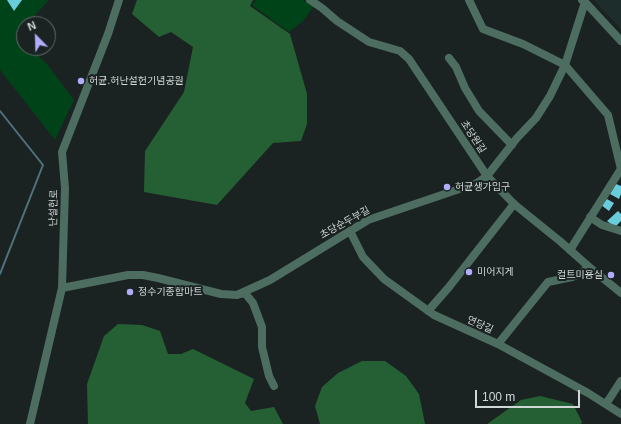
<!DOCTYPE html>
<meta charset="utf-8">
<style>
body{margin:0}
#map{position:relative;width:621px;height:424px;overflow:hidden;background:#1a2322;font-family:Helvetica,sans-serif}
canvas{display:block}
.north{position:absolute;left:16px;top:16px;width:40px;height:40px;box-sizing:border-box;background:#1a2322;border:1px solid #636b6a;border-radius:50%;rotate:337deg;font-size:11px;font-weight:700;line-height:16px;text-align:center;color:#d1d7d6}
.north::after{content:'';display:block;margin:auto;width:14px;height:18px;background:#b1adfa;clip-path:polygon(50% 0,100% 100%,50% 72%,0 100%)}
.scale{position:absolute;left:475px;top:390px;width:105px;height:18px;box-sizing:border-box;border:2px solid #d1d7d6;border-top:0;padding-left:5px;font-size:12px;line-height:14px;white-space:nowrap;color:#d1d7d6;-webkit-text-stroke:3px #1a2322;paint-order:stroke}
</style>
<div id="map">
<canvas width="621" height="424"></canvas>
<div class="north">N</div>
<div class="scale">100 m</div>
</div>
<script>
const g = document.querySelector('canvas').getContext('2d');
g.lineJoin = 'round';
function paint(path, color) {
  g.fillStyle = color;
  g.fill(path, 'evenodd');
}
function poly(rows) {
  const path = new Path2D();
  for (const r of rows) {
    path.moveTo(r[0], r[1]);
    for (let i = 2; i < r.length; i += 2) path.lineTo(r[i], r[i + 1]);
  }
  return path;
}
function strokePath(path, color, width, dash) {
  g.strokeStyle = color;
  g.lineWidth = width;
  g.lineCap = dash ? 'butt' : 'round';
  g.setLineDash(dash || []);
  g.stroke(path);
}
function write(font, color, halo, rows, align = 'center') {
  g.font = font + ' Helvetica,"Noto Sans KR",sans-serif';
  g.lineWidth = 4;
  g.setLineDash([]);
  g.textBaseline = 'middle';
  g.strokeStyle = halo;
  g.fillStyle = color;
  for (const [text, x, y, turn = 0] of rows) {
    g.save();
    g.translate(x, y);
    g.rotate((+turn || 0) * Math.PI / 180);
    g.textAlign = isNaN(turn) ? turn : align;
    if (halo) g.strokeText(text, 0, 0);
    g.fillText(text, 0, 0);
    g.restore();
  }
}
const built = poly([
 [594,0,621,0,621,29]
]);
const green = poly([
 [0,0,49,0,27,24,24,24,24,27,17,35,24,42,24,48,30,48,47,64,74,100,55,140,0,70],
 [257,0,303,0,314,6,303,21,289,32,252,5]
]);
const forest = poly([
 [137,0,253,0,250,6,290,34,307,94,307,124,301,141,273,143,217,205,144,192,145,151,184,92,193,47,171,32,159,37,132,14],
 [118,324,142,325,160,331,168,354,181,354,193,349,254,379,245,403,251,411,274,407,283,424,88,424,87,384,104,336],
 [362,361,385,361,406,376,419,394,425,424,320,424,315,406,322,387,338,373],
 [540,396,573,404,582,422,581,424,487,424,521,400]
]);
const stream = poly([
 [0,111,43,165,0,274]
]);
const building = poly([
 [7,0,22,0,14,11],
 [616,184,621,186,621,194,619,199,610,194],
 [607,199,614,203,609,211,601,205],
 [618,211,621,214,621,221,615,227,607,221]
]);
const minor = poly([
 [469,0,483,29,523,44,565,65,608,115,621,169],
 [585,2,621,41],
 [449,58,456,67,465,88,479,111,512,145],
 [590,217,602,225,621,231],
 [350,231,363,257,384,279,434,315,498,344,588,393,621,414],
 [570,250,621,169],
 [62,288,128,275,143,275,158,278,221,294,237,295,270,280,368,220,477,183,487,176,517,138,536,118,550,96,565,65,585,2,582,0],
 [240,294,245,293,253,303,262,327,262,347,269,376,274,386],
 [428,311,449,287,514,204],
 [498,344,548,282,572,277,583,272,588,266],
 [606,404,621,381]
]);
const tertiary = poly([
 [310,0,322,8,337,21,369,42,400,51,409,59,487,176,514,204,561,242,588,266,621,293],
 [30,424,62,288,65,188,62,152,108,34,119,0]
]);
const markers = [
 [81,81,4,"#b1adfa"],
 [447,187,4,"#b1adfa"],
 [469,272,4,"#b1adfa"],
 [611,275,4,"#b1adfa"],
 [130,292,4,"#b1adfa"]
];
const poiNames = [
 ["허균.허난설헌기념공원",89,81],
 ["허균생가입구",455,187],
 ["미어지게",477,272],
 ["컬트미용실",603,275,"right"],
 ["정수기종합마트",138,292]
];
const streetNames = [
 ["초당원길",473,137,56],
 ["난설헌로",54,208,-89],
 ["초당순두부길",345,223,-29],
 ["연당길",480,325,24]
];
paint(built, '#1d2d2c');
paint(green, '#004319');
paint(forest, '#246034');
strokePath(stream, '#50717d', 2);
paint(building, '#68ccda');
strokePath(minor, '#4d6d61', 8);
strokePath(tertiary, '#4d6d61', 8);
for (const [x, y, r, color] of markers) {
  const dot = new Path2D();
  dot.arc(x, y, r, 0, 2 * Math.PI);
  g.fillStyle = color;
  g.fill(dot);
  strokePath(dot, '#1a2322', 1.5);
}
write('10px', '#d1d7d6', '#1a2322', poiNames, 'left');
write('10px', '#d1d7d6', '#1a2322', streetNames);
</script>
